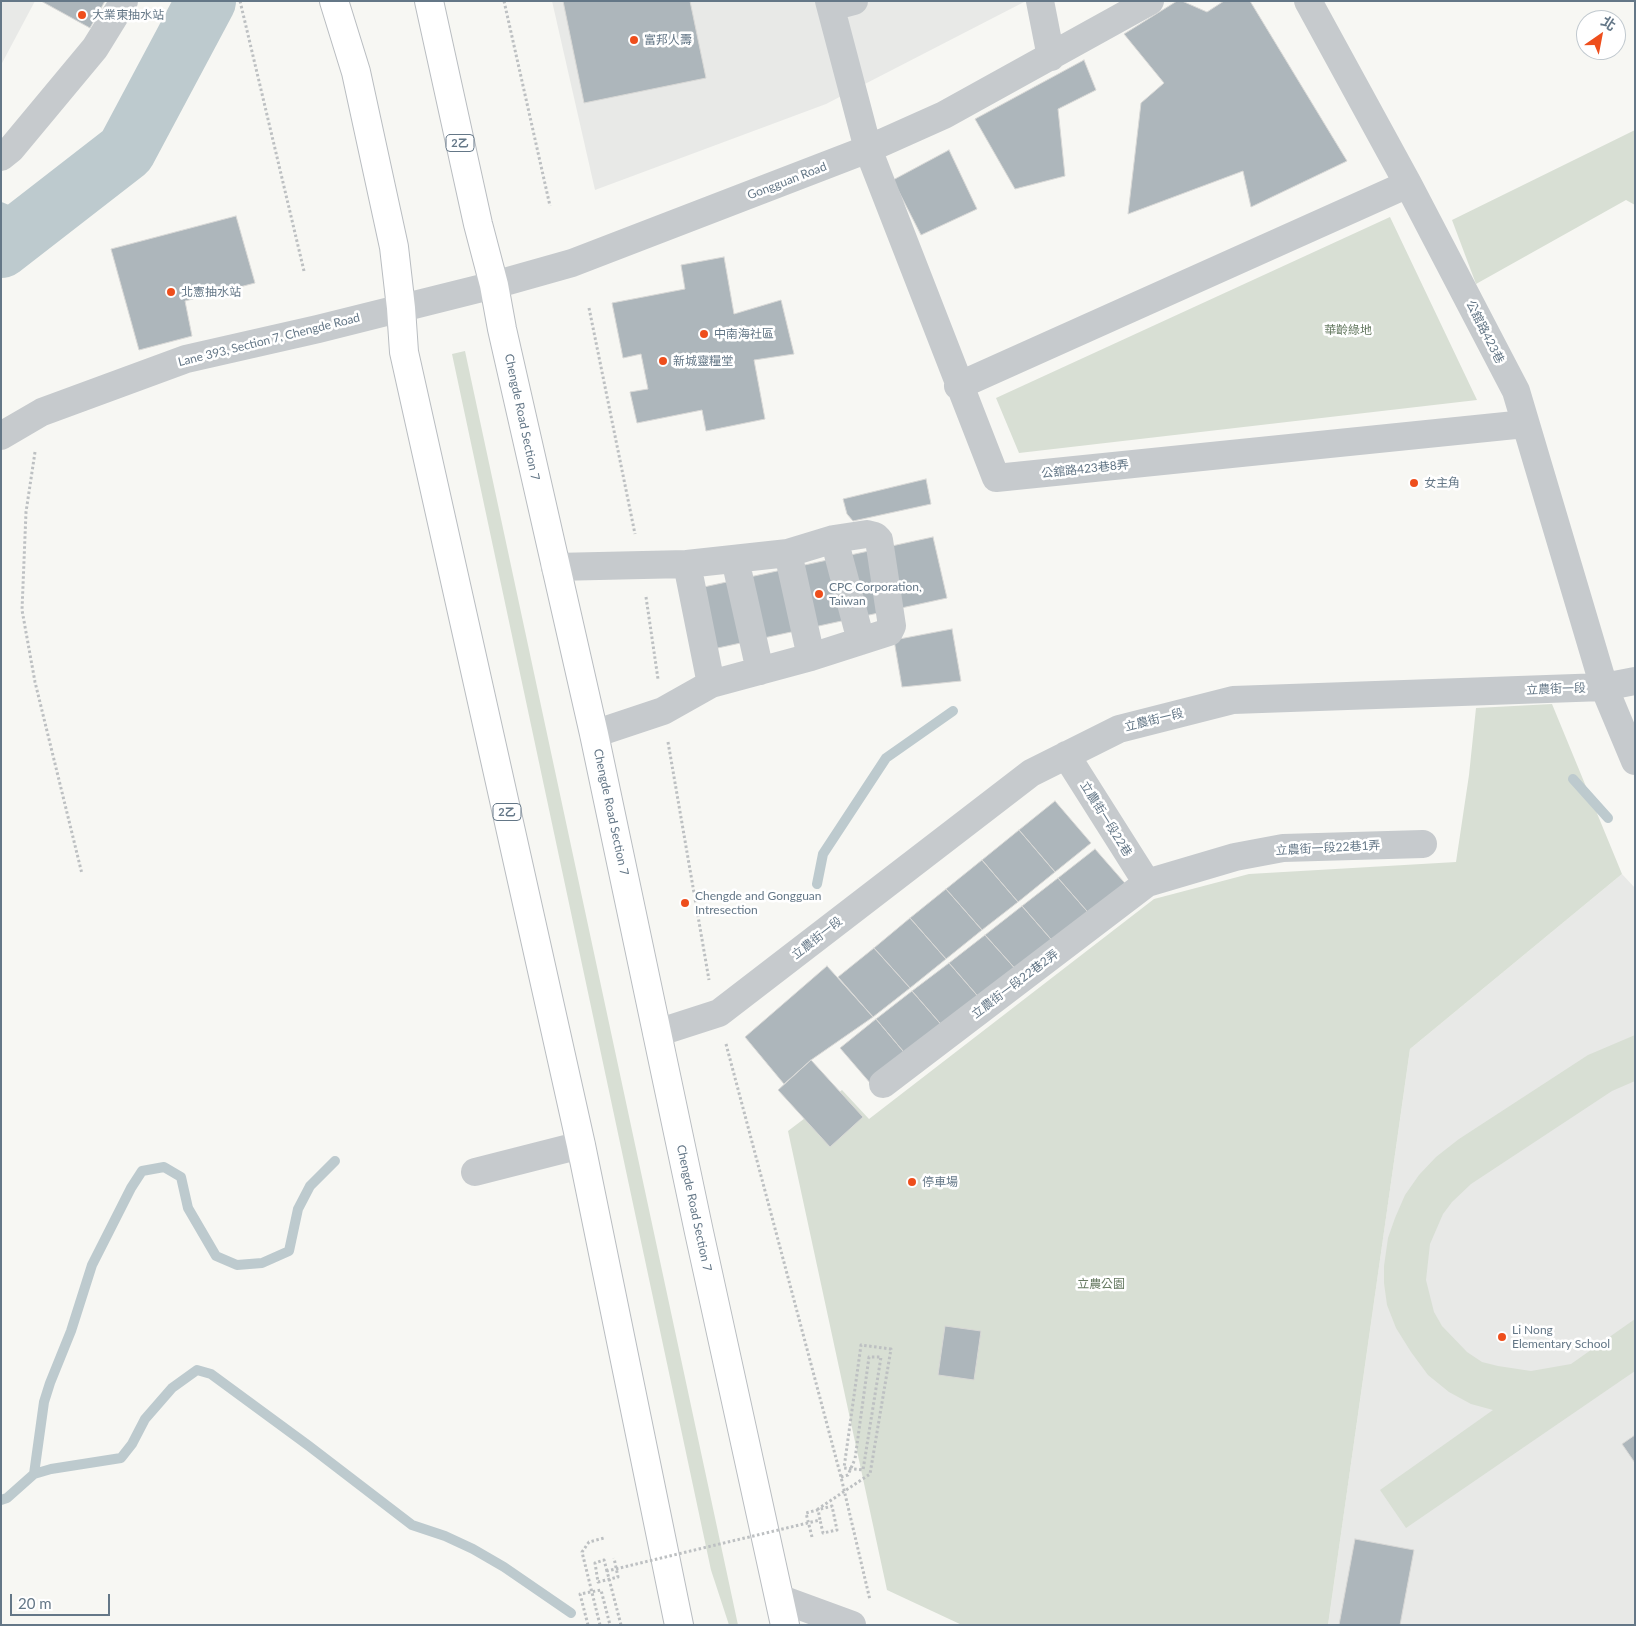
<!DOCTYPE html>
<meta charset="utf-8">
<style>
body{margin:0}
#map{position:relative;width:1636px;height:1626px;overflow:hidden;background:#f7f7f3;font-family:Lato,"Noto Sans TC",sans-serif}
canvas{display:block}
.frame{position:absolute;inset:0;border:2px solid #647787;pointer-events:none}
.north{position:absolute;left:1576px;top:10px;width:50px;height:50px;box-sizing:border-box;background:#fff;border:1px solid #c1c9cf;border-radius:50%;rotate:33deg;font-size:14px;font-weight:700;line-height:20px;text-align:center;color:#647787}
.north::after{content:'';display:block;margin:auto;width:18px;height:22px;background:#ee4e1c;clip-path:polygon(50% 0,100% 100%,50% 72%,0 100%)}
.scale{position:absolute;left:10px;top:1594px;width:100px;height:22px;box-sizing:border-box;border:2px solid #647787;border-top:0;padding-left:6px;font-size:15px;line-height:18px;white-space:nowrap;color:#647787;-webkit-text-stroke:4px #fff;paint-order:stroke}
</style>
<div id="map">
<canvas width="1636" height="1626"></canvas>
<div class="frame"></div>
<div class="north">北</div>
<div class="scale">20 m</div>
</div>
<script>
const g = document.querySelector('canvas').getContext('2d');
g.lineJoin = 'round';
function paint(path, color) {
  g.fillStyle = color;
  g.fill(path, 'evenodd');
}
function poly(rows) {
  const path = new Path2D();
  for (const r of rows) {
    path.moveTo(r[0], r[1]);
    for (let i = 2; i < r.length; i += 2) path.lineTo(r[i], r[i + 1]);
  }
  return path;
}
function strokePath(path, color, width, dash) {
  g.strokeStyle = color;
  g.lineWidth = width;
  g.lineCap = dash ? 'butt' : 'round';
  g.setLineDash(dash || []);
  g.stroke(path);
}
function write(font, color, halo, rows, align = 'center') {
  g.font = font + ' Lato,"Noto Sans TC",sans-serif';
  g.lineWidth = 5;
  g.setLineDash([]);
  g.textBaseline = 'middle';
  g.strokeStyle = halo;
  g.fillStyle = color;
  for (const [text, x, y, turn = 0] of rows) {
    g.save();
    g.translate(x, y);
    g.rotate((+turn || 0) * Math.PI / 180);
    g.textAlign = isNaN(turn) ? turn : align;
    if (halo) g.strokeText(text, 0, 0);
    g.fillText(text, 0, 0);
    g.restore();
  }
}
const built = poly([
 [1,1,35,1,1,65],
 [552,1,1026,1,826,104,595,190],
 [1622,874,1635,888,1635,1625,1328,1625,1410,1049]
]);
const green = poly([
 [1635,130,1635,205,1626,200,1476,284,1452,220],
 [1390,217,1477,400,1019,453,996,398],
 [465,351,738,1625,729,1625,711,1570,452,354],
 [1552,704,1622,874,1410,1049,1328,1625,962,1625,887,1590,788,1131,842,1090,869,1119,1154,899,1249,874,1456,862,1469,775,1476,708],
 [1635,1035,1635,1081,1612,1091,1471,1184,1452,1202,1443,1214,1430,1244,1426,1280,1434,1312,1442,1326,1467,1352,1482,1362,1498,1366,1531,1371,1571,1364,1635,1319,1635,1371,1406,1528,1380,1490,1493,1410,1471,1404,1449,1392,1428,1375,1411,1352,1396,1328,1387,1305,1384,1283,1384,1266,1388,1238,1395,1218,1405,1195,1419,1175,1436,1157,1459,1139,1588,1055]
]);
const stream = poly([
 [1,207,36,222],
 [1573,779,1608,818],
 [817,884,823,854,886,758,953,711],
 [34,1474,51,1469,121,1458,132,1444,145,1419,172,1388,197,1370,211,1374,309,1446,412,1525,445,1536,473,1549,504,1567,571,1613],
 [1,1500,7,1498,34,1474,44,1402,50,1383,71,1331,92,1265,131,1188,142,1171,164,1167,181,1177,188,1208,216,1256,237,1265,262,1263,289,1251,298,1209,310,1186,335,1161]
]);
const river = poly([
 [1,248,126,151,206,1]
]);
const building = poly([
 [41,1,105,1,90,28,41,1],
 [563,1,690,1,706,78,584,103,563,1],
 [1177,1,1182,1,1207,12,1224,1,1250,1,1347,161,1251,207,1243,171,1128,214,1141,103,1164,83,1124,34,1177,1],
 [1084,60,1096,90,1058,109,1065,176,1015,189,975,119,1084,60],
 [949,150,977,209,921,235,893,180,949,150],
 [236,216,255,283,185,301,192,336,139,350,111,249,236,216],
 [724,257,734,314,781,300,794,354,754,360,765,419,706,431,702,410,637,423,630,392,648,389,641,354,623,358,612,303,685,289,681,265,724,257],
 [926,479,931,504,853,521,847,514,843,499,926,479],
 [933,537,947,598,704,651,690,590,933,537],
 [952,629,961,681,902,687,894,640,952,629],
 [1055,801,1091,843,1055,872,1019,830,1055,801],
 [1019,830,1055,872,1018,902,982,860,1019,830],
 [1095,849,1130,889,1093,918,1058,878,1095,849],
 [982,860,1018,902,982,930,946,889,982,860],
 [1058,878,1093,918,1056,945,1022,906,1058,878],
 [946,889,982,930,946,959,910,918,946,889],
 [1022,906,1056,945,1019,973,985,935,1022,906],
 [910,918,946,959,910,988,874,948,910,918],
 [985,935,1019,973,982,1001,949,963,985,935],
 [874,948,910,988,873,1017,838,977,874,948],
 [949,963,982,1001,945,1029,912,991,949,963],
 [827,966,873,1017,811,1060,784,1084,745,1037,827,966],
 [912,991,945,1029,908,1057,876,1019,912,991],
 [876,1019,908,1057,871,1084,840,1048,876,1019],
 [811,1060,863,1117,830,1147,778,1090,811,1060],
 [945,1326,981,1331,974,1380,938,1375,945,1326],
 [1635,1435,1635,1463,1622,1444,1635,1435],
 [1355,1539,1414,1550,1400,1625,1339,1625,1355,1539]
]);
const path = poly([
 [240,1,304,271],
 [504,1,550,206],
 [589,308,635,534],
 [35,452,26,512,22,610,35,682,82,874],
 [646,597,658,679],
 [668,742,709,980],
 [726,1044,841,1477,870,1600],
 [841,1477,848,1475,855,1459],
 [812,1537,806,1513,832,1506,837,1530,823,1533,820,1520],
 [607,1571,604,1560,595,1563,598,1582,618,1577,614,1558],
 [600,1625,582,1552,589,1542,604,1538]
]);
const minor = poly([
 [829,1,868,149,996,478,1525,424],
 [1040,1,1051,57],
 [1308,1,1408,184,1516,391,1604,687,1635,761],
 [831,7,854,1],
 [1,157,11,149,95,48,124,1],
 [958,386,1408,184],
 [1,436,42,412,186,359,318,329,494,285,572,263,868,149,944,115,1150,1],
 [834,539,861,641],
 [788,553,811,657],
 [735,559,760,671],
 [687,564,788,553,834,539,867,534,875,536,879,540,892,626,889,632,811,657,711,684],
 [555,567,687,564,711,684,663,711,594,734],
 [1066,755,1147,883],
 [657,1033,719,1013,1031,773,1119,729,1233,700,1604,687,1635,681],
 [883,1084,1147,883,1235,857,1283,848,1423,844],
 [475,1172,581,1145],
 [781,1599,852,1625]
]);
const major = poly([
 [334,1,356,72,394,247,401,308,404,352,581,1145,679,1625],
 [429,1,478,224,494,285,502,329,594,734,699,1232,785,1625]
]);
const pathBridge = poly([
 [588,1625,580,1594,601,1590,610,1625],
 [621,1625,607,1571,820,1520,818,1509,870,1474,891,1349,861,1345,844,1468,863,1470,881,1357,869,1357,855,1459]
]);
const markers = [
 [82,15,5,"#ee4e1c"],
 [634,40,5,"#ee4e1c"],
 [171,292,5,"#ee4e1c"],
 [704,334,5,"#ee4e1c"],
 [663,361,5,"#ee4e1c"],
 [1414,483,5,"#ee4e1c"],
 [819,594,5,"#ee4e1c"],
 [685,903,5,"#ee4e1c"],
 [912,1182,5,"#ee4e1c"],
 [1502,1337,5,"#ee4e1c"]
];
const shields = [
 [460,143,28],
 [507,812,28]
];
const shieldNames = [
 ["2乙",460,143],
 ["2乙",507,812]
];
const poiNames = [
 ["大業東抽水站",92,15],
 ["富邦人壽",644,40],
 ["北憲抽水站",181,292],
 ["中南海社區",714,334],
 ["新城靈糧堂",673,361],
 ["女主角",1424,483],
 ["CPC Corporation,",829,587],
 ["Taiwan",829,601],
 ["Chengde and Gongguan",695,896],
 ["Intresection",695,910],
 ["停車場",922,1182],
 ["Li Nong",1512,1330],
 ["Elementary School",1512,1344]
];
const streetNames = [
 ["Gongguan Road",787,181,-21],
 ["公舘路423巷",1485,332,63],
 ["Lane 393, Section 7, Chengde Road",269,340,-14],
 ["Chengde Road Section 7",522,417,78],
 ["公舘路423巷8弄",1085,469,-6],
 ["立農街一段",1556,689,-2],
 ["立農街一段",1154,720,-14],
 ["Chengde Road Section 7",611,812,78],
 ["立農街一段22巷",1106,819,58],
 ["立農街一段22巷1弄",1328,848,-3],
 ["立農街一段",817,938,-38],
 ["立農街一段22巷2弄",1015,984,-37],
 ["Chengde Road Section 7",694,1208,78]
];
const parkNames = [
 ["華齡綠地",1348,330],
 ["立農公園",1101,1284]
];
paint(built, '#e8e9e7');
paint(green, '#d8dfd4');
strokePath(stream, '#bdcace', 10);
strokePath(river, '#bdcace', 60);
paint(building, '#adb6bb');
strokePath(building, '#d8d8d6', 1);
strokePath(major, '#b9bdc1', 30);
strokePath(path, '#bdc0c2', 3, [2.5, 2.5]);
strokePath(minor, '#c6cacd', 28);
strokePath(major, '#fff', 28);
strokePath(pathBridge, '#bdc0c2', 3, [2.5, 2.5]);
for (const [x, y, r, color] of markers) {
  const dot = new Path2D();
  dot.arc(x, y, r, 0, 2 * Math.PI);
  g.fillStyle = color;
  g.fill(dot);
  strokePath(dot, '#fff', 2);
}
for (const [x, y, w] of shields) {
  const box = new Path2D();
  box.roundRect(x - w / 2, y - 8.5, w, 17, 4);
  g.fillStyle = '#fff';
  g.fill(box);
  strokePath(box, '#647787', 1);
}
write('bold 11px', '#647787', null, shieldNames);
write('12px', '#647787', '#fff', poiNames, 'left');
write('12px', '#647787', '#fff', streetNames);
write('12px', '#64785f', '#fff', parkNames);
</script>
